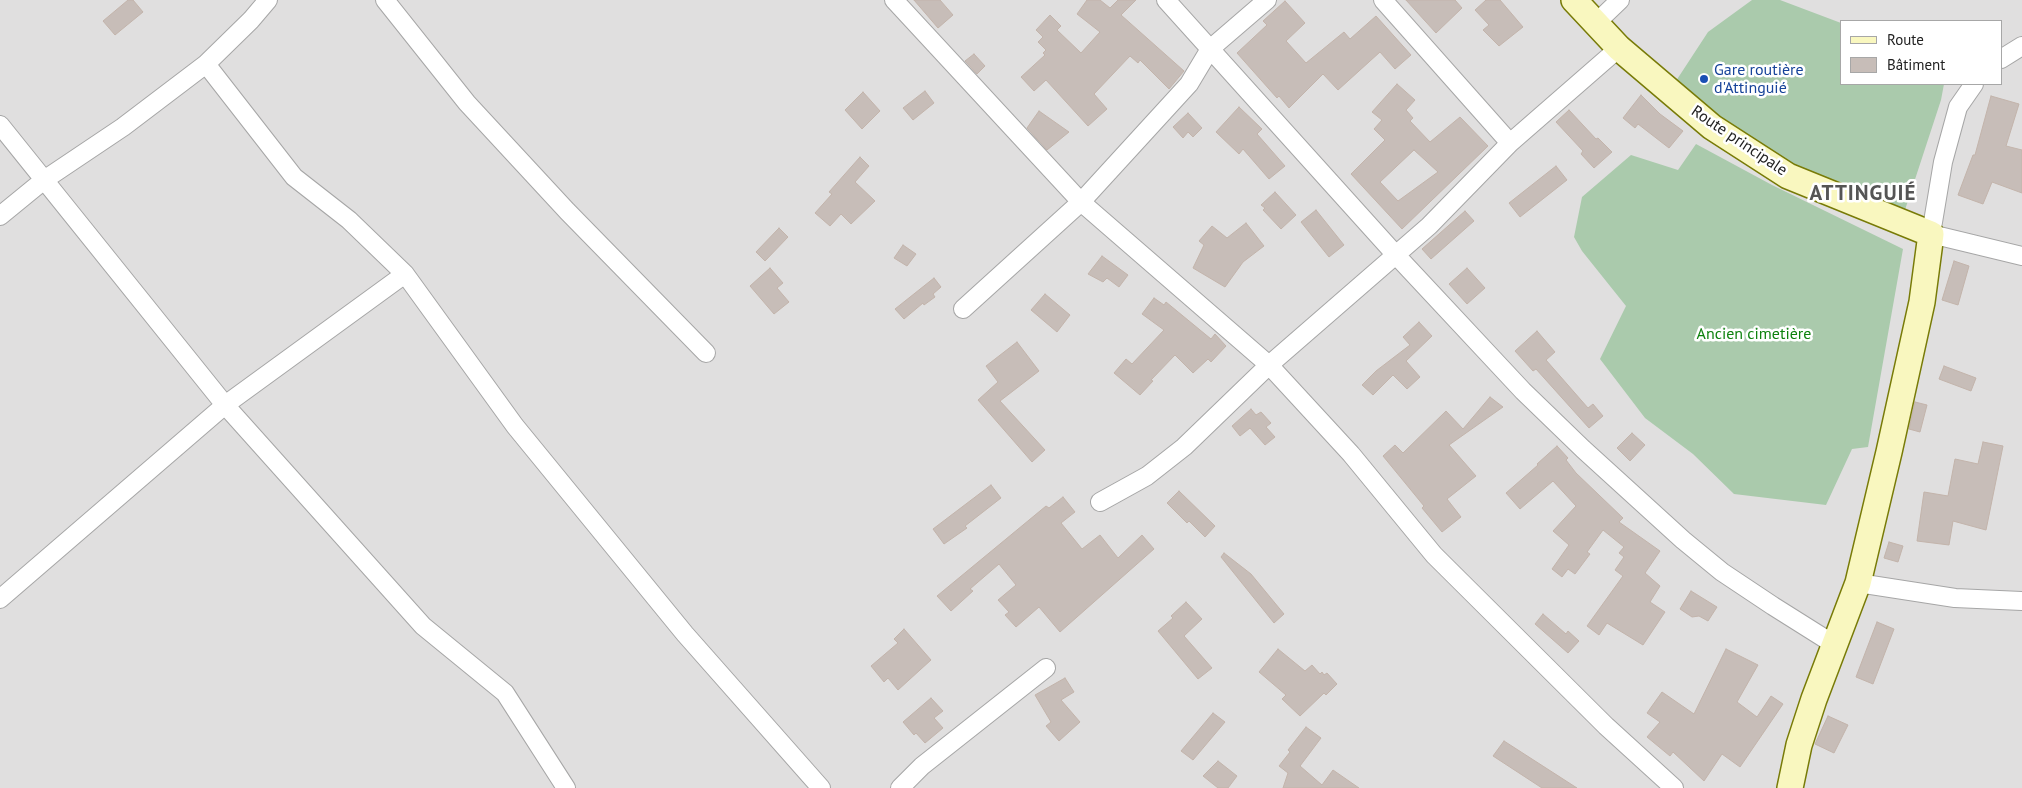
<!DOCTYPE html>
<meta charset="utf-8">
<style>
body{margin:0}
#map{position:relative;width:2022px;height:788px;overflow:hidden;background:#f2eee9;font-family:"PT Sans",sans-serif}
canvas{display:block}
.legend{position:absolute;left:1840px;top:20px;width:162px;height:65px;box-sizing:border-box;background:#fff;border:1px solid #a7a7a7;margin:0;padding:6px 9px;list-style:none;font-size:15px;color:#222}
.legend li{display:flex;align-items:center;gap:10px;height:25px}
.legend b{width:25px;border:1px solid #a7a7a7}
</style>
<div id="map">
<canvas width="2022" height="788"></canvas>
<ul class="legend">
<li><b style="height:6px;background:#f9f7bf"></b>Route</li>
<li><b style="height:14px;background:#c7bdb8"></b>Bâtiment</li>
</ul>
</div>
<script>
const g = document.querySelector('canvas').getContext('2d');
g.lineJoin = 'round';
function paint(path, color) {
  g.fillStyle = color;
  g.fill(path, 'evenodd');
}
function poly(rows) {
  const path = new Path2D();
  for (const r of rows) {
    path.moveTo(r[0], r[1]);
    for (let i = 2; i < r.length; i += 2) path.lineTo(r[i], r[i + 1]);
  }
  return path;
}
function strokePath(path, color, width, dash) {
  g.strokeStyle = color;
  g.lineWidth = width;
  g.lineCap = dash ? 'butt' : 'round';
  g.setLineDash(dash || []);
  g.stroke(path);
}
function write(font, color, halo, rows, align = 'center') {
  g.font = font + ' "PT Sans",sans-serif';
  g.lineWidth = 5;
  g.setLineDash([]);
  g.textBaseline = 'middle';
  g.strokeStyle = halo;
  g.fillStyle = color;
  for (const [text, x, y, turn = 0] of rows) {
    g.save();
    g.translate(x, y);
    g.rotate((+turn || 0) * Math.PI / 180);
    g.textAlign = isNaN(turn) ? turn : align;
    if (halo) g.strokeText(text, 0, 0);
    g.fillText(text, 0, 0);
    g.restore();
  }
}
const residential = poly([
 [0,0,2022,0,2022,788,0,788],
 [1841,21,2001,21,2001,84,1841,84]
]);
const cemetery = poly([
 [1752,0,1780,0,1841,23,1841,84,1944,84,1941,100,1903,216,1748,144,1674,84,1708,32],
 [1696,144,1772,185,1903,249,1868,447,1852,449,1826,505,1734,494,1693,454,1645,418,1600,359,1626,306,1582,251,1574,237,1582,197,1631,155,1678,170]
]);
const building = poly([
 [128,0,133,0,143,12,115,35,103,21,128,0],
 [914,0,940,0,953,15,938,28,914,0],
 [1087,0,1100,0,1110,8,1118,0,1136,0,1121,15,1184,71,1169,89,1140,60,1138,63,1130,56,1094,94,1107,109,1088,126,1046,80,1034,91,1021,77,1045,55,1043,53,1046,50,1038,42,1043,37,1036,30,1050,15,1061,26,1057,30,1081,53,1100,32,1077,14,1087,0],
 [1406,0,1455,0,1462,8,1436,33,1406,0],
 [1486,0,1500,0,1523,27,1499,46,1483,30,1489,25,1475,10,1486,0],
 [1285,1,1305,23,1286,41,1306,63,1344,32,1350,39,1376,16,1411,55,1395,69,1380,52,1338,90,1323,74,1289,108,1279,96,1277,98,1237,53,1267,25,1263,21,1285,1],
 [974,54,985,66,977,74,965,61,974,54],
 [1397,84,1415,100,1406,110,1413,118,1410,121,1430,142,1460,117,1488,146,1402,229,1351,174,1385,140,1374,129,1382,120,1372,112,1397,84],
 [1414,150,1438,172,1398,201,1380,182,1414,150],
 [925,91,934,103,913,120,903,108,925,91],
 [863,92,880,111,862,129,845,110,863,92],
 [1641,95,1660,114,1683,131,1669,148,1638,124,1635,128,1623,118,1641,95],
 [1991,96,2019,104,2006,146,2022,150,2022,193,1992,182,1983,204,1958,195,1973,155,1975,155,1991,96],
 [1239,107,1262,129,1257,134,1285,166,1269,179,1243,149,1239,154,1216,132,1239,107],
 [1569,110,1596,139,1598,138,1612,152,1594,168,1581,154,1583,151,1556,122,1569,110],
 [1039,111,1069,132,1047,150,1027,128,1039,111],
 [1188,113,1202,128,1193,137,1188,132,1183,138,1173,127,1188,113],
 [860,157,869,166,855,182,875,201,851,224,841,214,830,226,815,213,832,194,829,192,860,157],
 [1556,166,1567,180,1520,217,1509,203,1556,166],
 [1275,192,1296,215,1281,229,1263,210,1265,208,1261,205,1275,192],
 [1316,210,1344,245,1329,257,1301,222,1316,210],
 [1465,211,1474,221,1431,259,1422,249,1465,211],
 [1246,223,1264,246,1243,262,1225,287,1193,268,1204,245,1199,241,1212,226,1227,238,1246,223],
 [779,228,788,237,765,261,756,252,779,228],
 [903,245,916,254,907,266,894,258,903,245],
 [1102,256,1128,275,1119,287,1107,278,1103,282,1088,274,1102,256],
 [1954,261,1969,266,1958,305,1942,300,1954,261],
 [770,268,783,283,777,288,789,302,774,314,750,286,770,268],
 [1467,268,1485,288,1467,304,1449,284,1467,268],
 [934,278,941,287,933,294,935,297,924,305,923,303,904,319,895,309,934,278],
 [1045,294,1070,315,1057,332,1031,310,1045,294],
 [1154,298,1164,305,1166,302,1211,339,1215,334,1226,346,1211,362,1208,359,1193,373,1175,355,1151,380,1153,381,1140,395,1114,373,1126,359,1132,364,1164,330,1142,314,1154,298],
 [1419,322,1432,336,1406,361,1420,377,1407,389,1393,375,1373,395,1362,385,1376,371,1410,345,1403,337,1419,322],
 [1537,331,1555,352,1546,360,1588,408,1593,404,1603,416,1589,428,1536,369,1533,371,1515,351,1537,331],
 [1017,342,1039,371,1000,401,1045,450,1032,462,978,400,998,382,986,366,1017,342],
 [1944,366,1976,378,1971,391,1939,379,1944,366],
 [1490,397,1503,407,1449,445,1476,476,1447,499,1461,517,1442,532,1422,508,1424,506,1383,456,1395,445,1403,453,1446,411,1463,429,1490,397],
 [1915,402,1927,405,1920,432,1909,429,1915,402],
 [1251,409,1256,415,1261,412,1271,423,1266,427,1275,437,1265,445,1250,428,1240,436,1232,426,1251,409],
 [1632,433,1645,445,1630,461,1617,448,1632,433],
 [1983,442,2003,446,1986,530,1953,521,1949,545,1917,541,1924,492,1948,496,1955,459,1978,464,1983,442],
 [1557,446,1568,458,1566,460,1576,473,1623,518,1619,522,1660,551,1645,573,1660,586,1650,602,1665,612,1643,645,1607,623,1599,635,1587,626,1623,576,1615,570,1624,557,1619,553,1624,547,1603,530,1587,552,1590,554,1575,574,1568,569,1562,577,1552,569,1569,545,1553,531,1576,506,1553,481,1520,509,1506,493,1538,465,1537,464,1557,446],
 [991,485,1001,498,965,526,967,528,944,544,933,529,991,485],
 [1179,491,1215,526,1205,537,1189,521,1187,523,1167,503,1179,491],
 [1063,497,1075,512,1061,523,1082,549,1100,535,1118,558,1142,535,1154,549,1060,632,1039,607,1016,627,1005,615,1009,612,998,600,1016,585,999,564,970,589,973,591,951,611,937,596,1046,506,1049,508,1063,497],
 [1889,542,1903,546,1898,562,1884,558,1889,542],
 [1224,553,1251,574,1284,614,1274,623,1221,557,1224,553],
 [1691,591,1717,607,1708,621,1699,616,1692,617,1680,609,1691,591],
 [1186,602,1202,619,1184,636,1212,668,1198,679,1158,631,1173,618,1171,616,1186,602],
 [1543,614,1566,634,1568,631,1579,641,1568,653,1535,624,1543,614],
 [1877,622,1894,629,1873,684,1856,677,1877,622],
 [904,629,931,660,898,690,888,678,884,682,871,666,898,643,894,639,904,629],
 [1278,649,1305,671,1312,665,1320,674,1322,672,1324,675,1327,673,1337,684,1326,695,1324,693,1300,716,1282,699,1286,695,1259,672,1278,649],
 [1726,649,1758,665,1737,702,1757,717,1771,696,1783,704,1740,767,1722,754,1704,781,1673,752,1670,756,1647,737,1660,722,1647,713,1662,692,1694,714,1726,649],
 [1065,678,1074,692,1061,700,1080,722,1059,741,1046,726,1051,722,1035,695,1065,678],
 [931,698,943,711,934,718,943,728,925,743,916,733,914,735,903,722,931,698],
 [1213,713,1225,722,1193,760,1181,751,1213,713],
 [1828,716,1848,725,1834,753,1815,744,1828,716],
 [1306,727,1321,738,1300,766,1322,785,1333,770,1359,788,1283,788,1288,773,1279,766,1290,752,1288,750,1306,727],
 [1504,741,1577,788,1542,788,1493,756,1504,741],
 [1218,761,1237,776,1228,788,1218,788,1203,776,1218,761]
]);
const street = poly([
 [385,0,467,103,567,211,706,353],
 [894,0,1081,202,1269,365,1351,454,1434,555,1606,726,1674,788],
 [1166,0,1395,254,1523,391,1583,449,1683,540,1722,572,1773,606,1835,645],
 [1383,0,1510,143],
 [1595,24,1620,0],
 [2001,59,2022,46],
 [206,64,294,177,349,220,405,274,515,426,685,634,821,788],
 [1974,84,1958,107,1943,162,1931,234,2022,256],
 [0,125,225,405,423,626,505,693,566,788],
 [0,216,44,180,123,127,206,64,251,20,268,0],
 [963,309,1081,202,1189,84,1210,49,1267,0],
 [1100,502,1147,476,1184,447,1269,365,1429,226,1510,143,1619,48],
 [1858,583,1955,598,2022,601],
 [0,599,225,405,405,274],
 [900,788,922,766,1046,668]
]);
const secondary = poly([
 [1574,0,1619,48,1712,127,1788,176,1931,234,1922,302,1889,452,1858,583,1814,699,1799,745,1790,788]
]);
const markers = [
 [1704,79,5,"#1a4fb4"]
];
const transitNames = [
 ["Gare routière",1714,70],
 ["d'Attinguié",1714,88]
];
const streetNames = [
 ["Route principale",1739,141,34]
];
const parkNames = [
 ["Ancien cimetière",1754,334]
];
const districtNames = [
 ["ATTINGUIÉ",1863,194]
];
paint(residential, '#e0dfdf');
paint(cemetery, '#aacaac');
paint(building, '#c7bdb8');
strokePath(building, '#c3b4ab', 1);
strokePath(street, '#a6a6a6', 20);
strokePath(secondary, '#787b07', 28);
strokePath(street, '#fff', 18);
strokePath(secondary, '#f9f7bf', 25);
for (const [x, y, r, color] of markers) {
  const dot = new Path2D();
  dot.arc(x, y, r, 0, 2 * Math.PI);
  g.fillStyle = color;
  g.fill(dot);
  strokePath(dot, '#fff', 2);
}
write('16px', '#164399', '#fff', transitNames, 'left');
write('16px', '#222', '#fff', streetNames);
write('16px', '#0e820e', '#fff', parkNames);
g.letterSpacing = '1px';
write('bold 21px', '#555', '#fff', districtNames);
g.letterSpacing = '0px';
</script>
